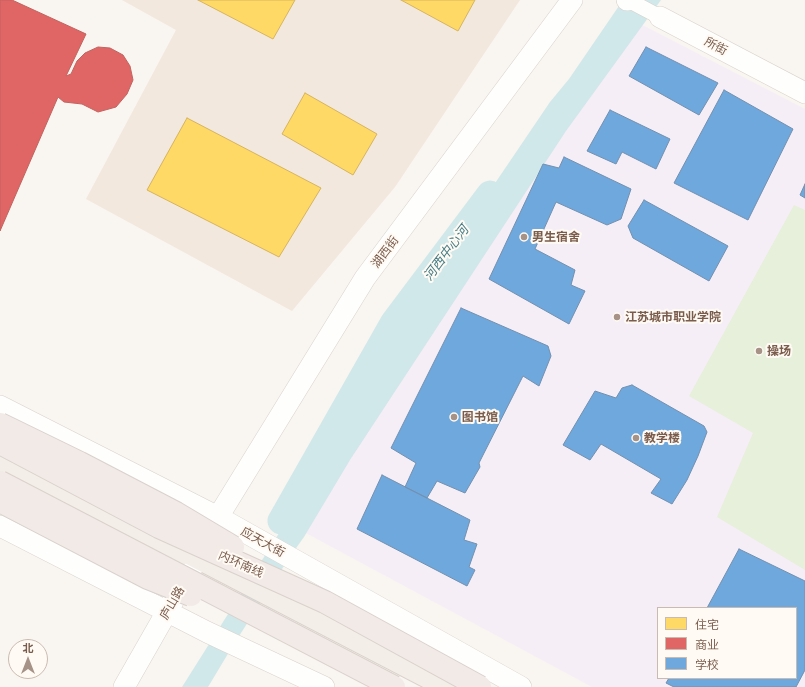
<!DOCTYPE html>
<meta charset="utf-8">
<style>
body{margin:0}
#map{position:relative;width:805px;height:687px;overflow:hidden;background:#f9f5f0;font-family:Barlow,"Noto Sans SC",sans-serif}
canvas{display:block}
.legend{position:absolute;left:657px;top:607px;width:140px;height:72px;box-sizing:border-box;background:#fffaf3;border:1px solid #cabbb1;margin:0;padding:5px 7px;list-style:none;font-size:12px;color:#7a5c4d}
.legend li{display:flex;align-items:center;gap:8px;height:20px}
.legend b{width:20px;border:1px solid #cabbb1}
.north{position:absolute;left:8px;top:639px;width:40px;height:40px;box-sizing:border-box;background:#fffaf3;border:1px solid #cabbb1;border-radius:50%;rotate:0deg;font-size:11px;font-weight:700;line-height:16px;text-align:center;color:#7a5c4d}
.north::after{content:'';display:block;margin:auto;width:14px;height:18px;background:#a69286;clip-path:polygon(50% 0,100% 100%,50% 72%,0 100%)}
</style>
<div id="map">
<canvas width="805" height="687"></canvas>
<ul class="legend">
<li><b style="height:11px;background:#ffd966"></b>住宅</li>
<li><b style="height:11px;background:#e06666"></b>商业</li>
<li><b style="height:11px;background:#6fa8dc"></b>学校</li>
</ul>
<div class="north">北</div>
</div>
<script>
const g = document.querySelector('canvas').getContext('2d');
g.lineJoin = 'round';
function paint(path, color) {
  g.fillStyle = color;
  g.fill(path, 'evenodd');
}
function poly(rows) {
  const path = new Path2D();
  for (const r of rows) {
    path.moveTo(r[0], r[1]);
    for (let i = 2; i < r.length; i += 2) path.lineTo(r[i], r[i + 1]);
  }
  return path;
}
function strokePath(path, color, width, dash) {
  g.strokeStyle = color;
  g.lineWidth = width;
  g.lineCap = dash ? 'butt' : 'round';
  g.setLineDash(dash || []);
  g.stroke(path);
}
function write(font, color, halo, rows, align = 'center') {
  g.font = font + ' Barlow,"Noto Sans SC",sans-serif';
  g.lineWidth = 4;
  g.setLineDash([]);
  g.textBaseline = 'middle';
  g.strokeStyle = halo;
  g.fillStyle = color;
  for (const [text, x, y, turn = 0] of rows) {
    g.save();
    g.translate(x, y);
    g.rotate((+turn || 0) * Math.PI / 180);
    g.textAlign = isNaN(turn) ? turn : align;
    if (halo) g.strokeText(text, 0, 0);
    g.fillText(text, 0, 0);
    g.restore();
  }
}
const residential = poly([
 [122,0,520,0,395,187,292,311,86,199,176,30]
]);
const education = poly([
 [627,17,805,109,805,687,592,687,291,525],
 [658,608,796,608,796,678,658,678]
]);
const green = poly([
 [794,205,805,210,805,570,717,517,753,433,689,396]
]);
const water = poly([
 [623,0,661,0,566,131,350,460,304,537,291,555,232,647,208,687,182,687,293,511,420,294,550,102,569,79]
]);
const homes = poly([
 [198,0,295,0,273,39,198,0],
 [401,0,475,0,458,31,401,0],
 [305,93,377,134,353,175,282,134,305,93],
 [187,118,321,188,279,257,147,190,187,118]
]);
const shops = poly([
 [0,0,12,0,86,34,66,76,71,74,77,61,85,53,98,47,110,48,123,55,130,66,133,80,127,94,116,107,98,112,82,104,64,102,58,97,0,231,0,0]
]);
const schools = poly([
 [646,47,718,83,699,115,629,76,646,47],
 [724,90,793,129,748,220,674,183,724,90],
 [610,110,670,139,656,169,622,152,616,164,587,151,610,110],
 [564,157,631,189,621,219,607,225,556,202,535,249,575,270,571,285,585,291,569,324,489,279,543,164,559,168,564,157],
 [805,184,805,198,800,195,805,184],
 [644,200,728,246,709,281,633,238,628,226,644,200],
 [461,308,548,346,551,356,539,386,523,376,479,463,480,467,465,493,437,481,427,498,405,487,416,463,391,448,461,308],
 [632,385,704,426,707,432,698,456,687,480,672,504,651,493,661,479,601,444,590,460,563,445,595,391,616,398,622,388,632,385],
 [382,475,470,520,464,540,477,544,469,567,475,570,467,586,357,529,382,475],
 [739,549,805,581,805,670,796,687,674,687,666,683,669,678,796,678,796,608,707,608,739,549]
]);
const river = poly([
 [281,521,394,322,490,194]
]);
const street = poly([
 [628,0,660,17]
]);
const secondary = poly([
 [627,0,628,0],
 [660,17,805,93],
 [0,406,218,517,521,687],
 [0,526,207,632,324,687],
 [124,687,193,566,218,517,365,278,572,0]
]);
const primary = poly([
 [0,466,176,558],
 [164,540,447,687]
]);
const highwayBridge = poly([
 [0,424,80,463,176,513,233,547],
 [0,443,159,527,325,602,480,687],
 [0,482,394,687],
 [0,501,148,578,191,595]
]);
const markers = [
 [524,237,4,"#a69286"],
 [617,317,4,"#a69286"],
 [759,351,4,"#a69286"],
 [454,417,4,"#a69286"],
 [636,438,4,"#a69286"]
];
const streetNames = [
 ["所街",716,46,28],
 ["湖西街",385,252,-53],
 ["应天大街",263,542,29],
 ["内环南线",241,564,24],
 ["庐山路",172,603,-60]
];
const poiNames = [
 ["男生宿舍",532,237],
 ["江苏城市职业学院",625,317],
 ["操场",767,351],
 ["图书馆",462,417],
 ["教学楼",644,438]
];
const waterNames = [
 ["河西中心河",446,253,-53]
];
paint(residential, '#f2e8de');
paint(education, '#f6eef6');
paint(green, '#e7f0db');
paint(water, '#d0e8ea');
paint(homes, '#ffd966');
strokePath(homes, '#d7b45e', 1);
paint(shops, '#e06666');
strokePath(shops, '#c1635e', 1);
paint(schools, '#6fa8dc');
strokePath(schools, '#7291b1', 1);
strokePath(river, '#d0e8ea', 27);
strokePath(street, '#d7d1cb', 16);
strokePath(secondary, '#d9d2cb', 22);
strokePath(primary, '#dad1cc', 24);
strokePath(street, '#fefefd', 15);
strokePath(secondary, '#fefefd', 21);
strokePath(primary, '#f3eee8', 22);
strokePath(highwayBridge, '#dad1cc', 24, []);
strokePath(highwayBridge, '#f2eae7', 22);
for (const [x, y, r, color] of markers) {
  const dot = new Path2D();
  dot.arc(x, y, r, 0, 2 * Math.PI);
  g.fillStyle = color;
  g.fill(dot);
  strokePath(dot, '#fffaf3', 1.5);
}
write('12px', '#7a5c4d', '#fffaf3', streetNames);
write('bold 12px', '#7a5c4d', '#fffaf3', poiNames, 'left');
write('italic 13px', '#437c86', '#fffaf3', waterNames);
</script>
